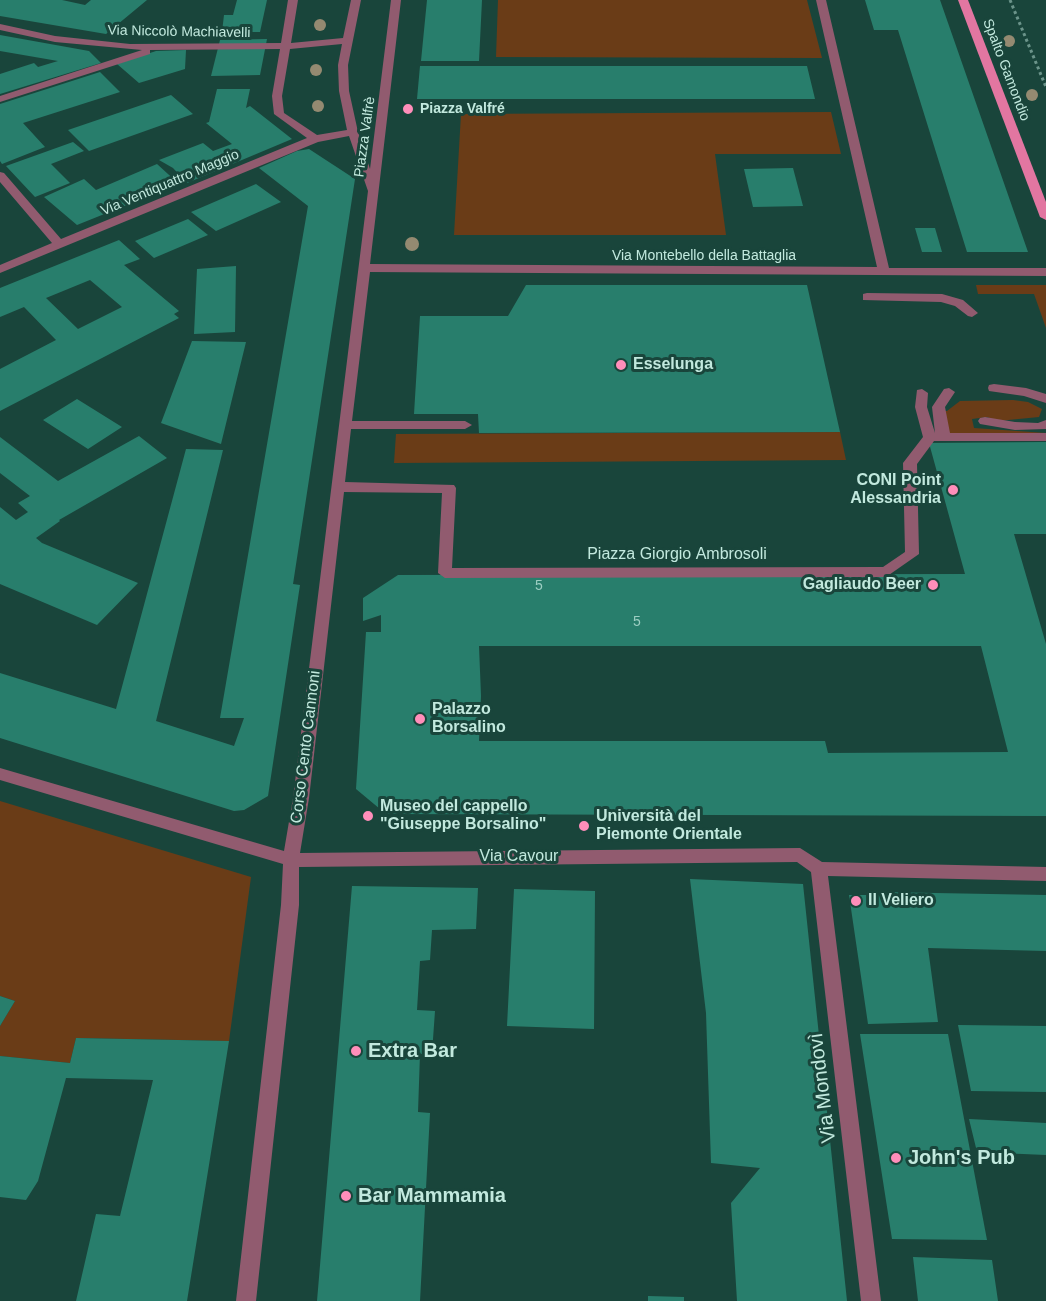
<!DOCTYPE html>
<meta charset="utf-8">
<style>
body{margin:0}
canvas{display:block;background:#19453b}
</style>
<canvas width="1046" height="1301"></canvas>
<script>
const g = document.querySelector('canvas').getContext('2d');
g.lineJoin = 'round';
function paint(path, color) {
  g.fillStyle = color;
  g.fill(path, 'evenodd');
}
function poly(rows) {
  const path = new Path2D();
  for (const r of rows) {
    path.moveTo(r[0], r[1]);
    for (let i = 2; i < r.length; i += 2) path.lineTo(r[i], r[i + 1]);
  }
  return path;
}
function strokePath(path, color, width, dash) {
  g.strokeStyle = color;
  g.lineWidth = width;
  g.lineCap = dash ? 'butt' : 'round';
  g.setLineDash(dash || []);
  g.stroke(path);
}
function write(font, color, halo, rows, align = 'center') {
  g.font = font + ' Helvetica,sans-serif';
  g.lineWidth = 6;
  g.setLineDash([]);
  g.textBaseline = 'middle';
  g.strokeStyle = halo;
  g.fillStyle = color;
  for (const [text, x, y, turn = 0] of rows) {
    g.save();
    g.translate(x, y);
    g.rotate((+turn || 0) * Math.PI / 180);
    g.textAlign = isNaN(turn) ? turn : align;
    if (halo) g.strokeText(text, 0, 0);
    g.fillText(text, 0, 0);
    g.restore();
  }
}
const green = poly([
 [498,0,807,0,822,58,496,57],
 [831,112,841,154,715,154,726,235,454,235,461,114],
 [976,285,1046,285,1046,328,1034,294,978,294],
 [1013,400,1028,402,1042,409,1039,417,998,421,987,417,972,419,974,428,1046,433,947,434,942,411,947,411,960,401],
 [840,432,846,460,394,463,396,434],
 [0,801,251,877,229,1041,76,1038,70,1063,0,1056,0,1026,15,1001,0,996]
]);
const building = poly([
 [0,0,62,0,85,5,91,0,147,0,106,34,0,16],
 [237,0,267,0,260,32,222,32,224,15,233,15],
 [427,0,482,0,479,61,421,61],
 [865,0,940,0,1028,252,967,252,898,30,874,30],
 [0,35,89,51,101,63,0,94,0,74,34,63,38,67,58,61,0,51],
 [267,39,260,75,211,76,220,40],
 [186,50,185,69,139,83,117,64,156,51],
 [420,66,807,66,815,99,417,99],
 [100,72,120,92,23,123,45,147,2,164,0,161,0,104],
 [217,89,250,89,246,108,250,106,292,139,187,183,173,168,159,160,203,143,213,151,232,144,206,123,209,122],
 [171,95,193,114,89,151,68,130],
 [73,142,84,151,51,164,70,183,35,197,6,166],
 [309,149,355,179,293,584,300,585,268,796,244,810,234,811,0,738,0,673,116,709,186,449,223,450,156,721,234,746,244,718,220,718,308,206,259,168,297,151],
 [157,164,179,184,77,225,44,197,84,179,96,190],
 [793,168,803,206,753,207,744,169],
 [256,184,281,202,216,231,191,212],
 [188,219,208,235,154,258,135,241],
 [915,228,935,228,942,252,922,252],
 [119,240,140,259,124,265,179,311,174,314,179,318,0,411,0,369,56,340,24,307,0,317,0,288],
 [90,280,122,307,78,329,46,298],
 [236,266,235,332,194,334,197,269],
 [526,285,807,285,840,432,479,433,478,414,414,414,420,316,508,316],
 [192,341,246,342,221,444,161,423],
 [77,399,122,427,88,449,43,420],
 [139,436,167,458,59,520,60,521,36,538,42,543,138,583,97,625,0,584,0,507,16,520,28,512,18,503,30,496,0,473,0,437,58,481],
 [1046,442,1046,534,1014,534,1046,644,1046,816,386,814,356,789,366,632,381,632,381,615,363,621,363,598,398,575,965,574,929,443],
 [479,646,981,646,1008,752,828,753,825,741,479,741,481,696],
 [690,879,803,884,847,1301,737,1301,731,1203,760,1168,711,1163,706,1013],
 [352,886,478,888,476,929,432,930,430,960,420,961,417,1010,435,1011,432,1053,420,1054,418,1112,430,1113,420,1301,317,1301],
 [514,889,595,891,594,1029,507,1026],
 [879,892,1046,895,1046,951,928,948,938,1022,868,1024,849,895,879,895],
 [0,996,15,1001,0,1026],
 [958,1025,1046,1026,1046,1092,971,1091],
 [860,1034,948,1034,987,1240,892,1239],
 [76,1038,229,1041,187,1301,76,1301,96,1214,120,1216,153,1080,66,1078,38,1181,26,1200,0,1197,0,1056,70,1063],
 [969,1119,1046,1123,1046,1155,977,1152],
 [913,1257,992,1260,998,1301,918,1301],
 [648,1296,684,1297,684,1301,648,1301]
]);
const path = poly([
 [1010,0,1046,87]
]);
const minor = poly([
 [288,0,298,0,291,43,343,38,351,0,361,0,348,65,349,91,358,132,370,169,391,0,401,0,370,264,877,267,816,0,826,0,889,268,1046,268,1046,276,370,272,352,421,465,421,472,425,465,429,351,429,345,482,454,485,456,488,452,568,883,567,905,552,903,463,923,437,915,407,917,390,922,389,928,393,927,407,935,433,932,407,944,389,949,388,955,392,945,407,950,433,1046,433,1046,441,934,441,917,464,919,554,886,577,445,578,438,573,442,493,344,492,309,798,300,853,800,848,822,862,1046,867,1046,881,828,876,881,1301,861,1301,811,872,797,862,299,867,299,905,256,1301,236,1301,281,905,283,864,0,780,0,768,284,851,293,798,368,191,349,136,318,142,0,273,0,265,52,243,0,182,0,172,4,173,61,239,307,138,274,114,272,96,280,49,150,50,150,54,0,102,0,96,142,50,55,42,0,30,0,24,55,36,130,44,281,43,288,0],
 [342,44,338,65,339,91,347,130,317,135,284,113,282,96,290,49,342,44],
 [867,293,942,294,963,300,978,313,972,317,968,316,955,306,941,302,863,300,863,294,867,293],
 [994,384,1026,388,1046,394,1046,403,1024,396,989,391,988,388,989,385,994,384],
 [985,417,1015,422,1038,423,1046,420,1046,429,1015,430,980,424,978,421,980,418,985,417]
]);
const major = poly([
 [958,0,968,0,1046,202,1046,220,1040,217,958,0]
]);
const trees = [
 [320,25,6],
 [1009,41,6],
 [316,70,6],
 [1032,95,6],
 [318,106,6],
 [412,244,7]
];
const markers = [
 [408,109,6,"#ff8eba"],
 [621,365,6,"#ff8eba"],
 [953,490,6,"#ff8eba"],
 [933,585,6,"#ff8eba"],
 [420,719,6,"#ff8eba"],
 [368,816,6,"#ff8eba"],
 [584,826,6,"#ff8eba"],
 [856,901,6,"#ff8eba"],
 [356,1051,6,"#ff8eba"],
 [896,1158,6,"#ff8eba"],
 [346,1196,6,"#ff8eba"]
];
const farStreetnames = [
 ["Via Niccolò Machiavelli",179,32,1],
 ["Spalto Gamondio",1006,70,69],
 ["Piazza Valfrè",365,137,-82],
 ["Via Ventiquattro Maggio",170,183,-23],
 ["Via Montebello della Battaglia",704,256]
];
const farPoinames = [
 ["Piazza Valfré",420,109]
];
const numberNames = [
 ["5",539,586],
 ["5",637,622]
];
const poiNames = [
 ["Esselunga",633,365],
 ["CONI Point",941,481,"right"],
 ["Alessandria",941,499,"right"],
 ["Gagliaudo Beer",921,585,"right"],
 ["Palazzo",432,710],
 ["Borsalino",432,728],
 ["Museo del cappello",380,807],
 ["\"Giuseppe Borsalino\"",380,825],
 ["Università del",596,817],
 ["Piemonte Orientale",596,835],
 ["Il Veliero",868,901]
];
const streetNames = [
 ["Piazza Giorgio Ambrosoli",677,555],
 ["Corso Cento Cannoni",306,747,-83],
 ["Via Cavour",519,857]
];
const nearPoinames = [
 ["Extra Bar",368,1051],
 ["John's Pub",908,1158],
 ["Bar Mammamia",358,1196]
];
const nearStreetnames = [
 ["Via Mondovì",823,1088,-97]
];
paint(green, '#6a3c17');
paint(building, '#287e6c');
strokePath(path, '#6b948a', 3, [3, 3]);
paint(minor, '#915b6f');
paint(major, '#e276a1');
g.fillStyle = '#948a71';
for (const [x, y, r] of trees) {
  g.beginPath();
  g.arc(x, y, r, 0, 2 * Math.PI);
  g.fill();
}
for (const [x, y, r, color] of markers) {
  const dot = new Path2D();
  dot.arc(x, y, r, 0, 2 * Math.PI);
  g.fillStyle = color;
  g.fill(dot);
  strokePath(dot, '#19453b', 2);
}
write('14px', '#c2e9de', '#19453b', farStreetnames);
write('bold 14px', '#c2e9de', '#19453b', farPoinames, 'left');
write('14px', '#9ccec2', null, numberNames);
write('bold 16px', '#c2e9de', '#19453b', poiNames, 'left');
write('16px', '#c2e9de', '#19453b', streetNames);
write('bold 20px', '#c2e9de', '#19453b', nearPoinames, 'left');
write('20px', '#c2e9de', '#19453b', nearStreetnames);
</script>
